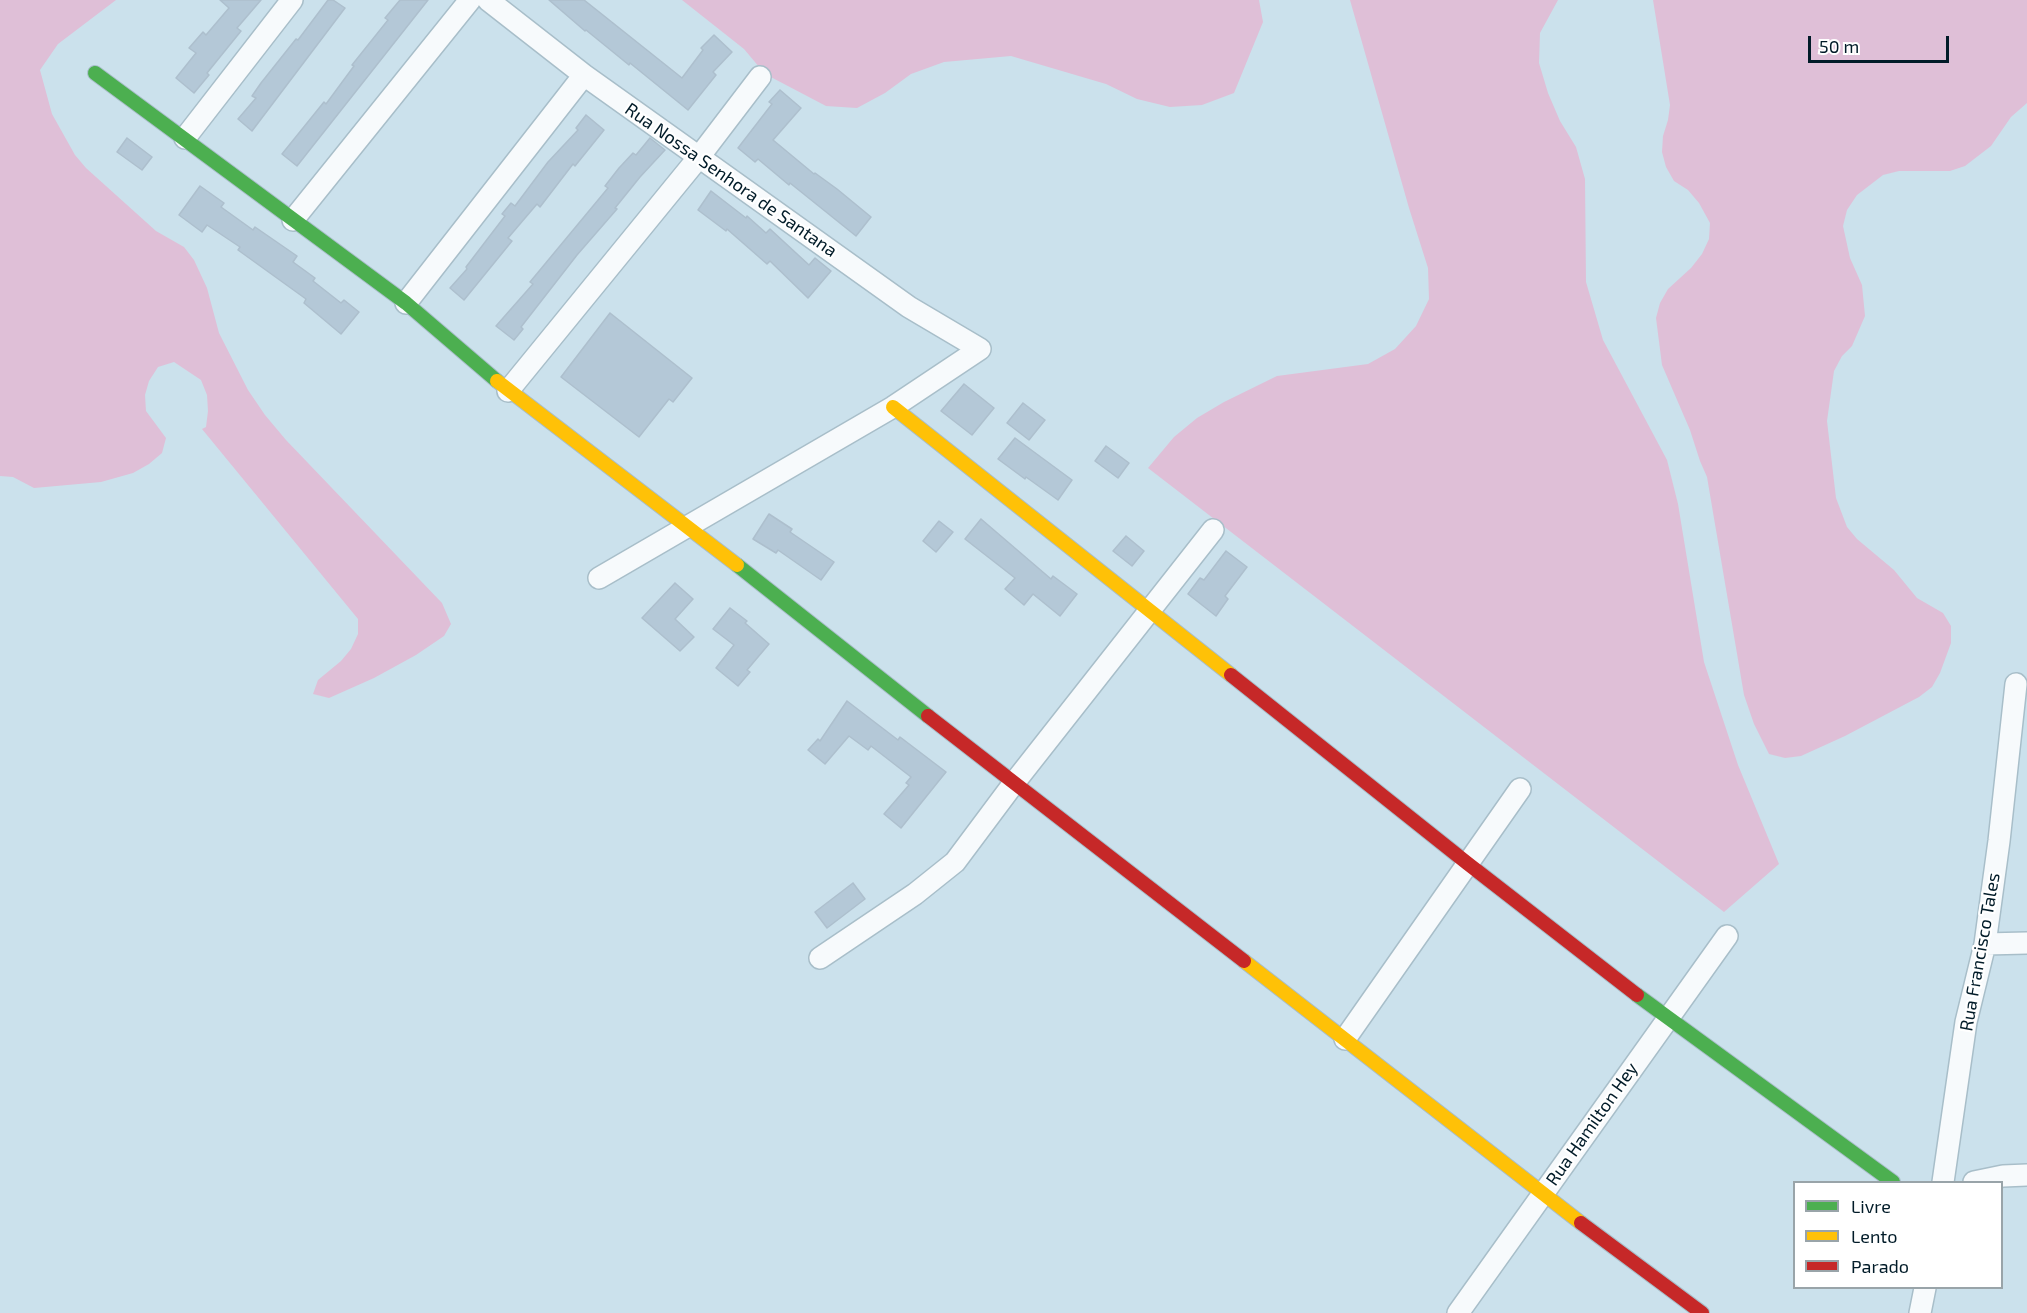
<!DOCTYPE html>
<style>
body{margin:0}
#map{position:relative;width:2027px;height:1313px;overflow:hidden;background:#cbe1ec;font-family:"Exo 2",sans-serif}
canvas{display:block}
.legend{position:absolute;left:1793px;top:1181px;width:210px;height:108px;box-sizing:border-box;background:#fff;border:2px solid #99a4a9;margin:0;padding:8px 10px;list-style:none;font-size:18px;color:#011b28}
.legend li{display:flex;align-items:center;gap:12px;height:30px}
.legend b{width:30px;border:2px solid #99a4a9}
.scale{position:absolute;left:1808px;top:36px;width:141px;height:27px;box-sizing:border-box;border:3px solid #011b28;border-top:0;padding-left:8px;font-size:18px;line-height:21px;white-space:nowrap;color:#011b28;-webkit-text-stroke:4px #fff;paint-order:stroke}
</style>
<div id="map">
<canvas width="2027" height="1313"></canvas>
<ul class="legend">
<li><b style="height:8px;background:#4caf50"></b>Livre</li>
<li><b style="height:8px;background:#ffc107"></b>Lento</li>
<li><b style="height:8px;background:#c62828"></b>Parado</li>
</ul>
<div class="scale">50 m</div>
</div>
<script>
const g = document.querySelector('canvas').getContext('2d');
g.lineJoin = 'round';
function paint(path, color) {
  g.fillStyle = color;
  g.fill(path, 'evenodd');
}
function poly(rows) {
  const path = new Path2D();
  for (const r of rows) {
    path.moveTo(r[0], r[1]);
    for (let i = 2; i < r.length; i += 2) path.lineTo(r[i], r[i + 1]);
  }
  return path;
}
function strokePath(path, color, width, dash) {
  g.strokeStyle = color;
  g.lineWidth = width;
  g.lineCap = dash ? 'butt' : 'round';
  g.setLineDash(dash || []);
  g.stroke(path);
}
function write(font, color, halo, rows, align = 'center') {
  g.font = font + ' "Exo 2",sans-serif';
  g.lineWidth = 4.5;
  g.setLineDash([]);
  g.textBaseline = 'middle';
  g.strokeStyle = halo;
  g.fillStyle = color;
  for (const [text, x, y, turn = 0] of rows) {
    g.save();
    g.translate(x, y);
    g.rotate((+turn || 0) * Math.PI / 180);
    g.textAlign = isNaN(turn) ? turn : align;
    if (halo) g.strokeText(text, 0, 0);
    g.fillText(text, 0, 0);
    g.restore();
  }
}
const green = poly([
 [0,0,116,0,58,44,40,70,52,114,75,155,86,168,156,231,184,247,194,260,207,288,219,333,248,390,265,415,286,440,442,603,451,624,444,636,416,655,374,678,329,698,313,694,318,680,341,661,351,649,358,634,358,619,202,429,206,427,208,411,207,395,201,380,174,362,158,367,149,381,145,395,146,411,166,438,162,453,149,464,133,473,101,482,34,488,13,477,0,476],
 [682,0,1259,0,1263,22,1234,93,1202,105,1170,107,1137,99,1106,84,1011,56,944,62,911,74,885,93,857,108,826,106,765,74,744,49],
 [1350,0,1558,0,1540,33,1539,63,1548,93,1560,121,1576,147,1585,179,1586,282,1603,340,1667,460,1678,504,1704,662,1738,765,1779,864,1724,912,1148,468,1174,437,1197,418,1224,402,1277,376,1368,364,1395,349,1416,326,1429,299,1428,268,1409,208],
 [1653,0,2027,0,2027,103,2011,117,1991,146,1965,166,1950,171,1899,171,1883,175,1857,195,1847,210,1843,226,1850,258,1862,285,1865,316,1852,346,1842,356,1834,371,1827,421,1836,498,1847,527,1857,539,1894,570,1917,598,1943,613,1951,626,1951,643,1940,673,1932,687,1919,697,1845,736,1801,756,1785,758,1769,754,1754,724,1744,695,1707,477,1700,461,1690,430,1662,365,1656,318,1660,303,1668,289,1691,268,1702,254,1709,239,1710,223,1699,203,1688,190,1674,181,1666,167,1662,152,1663,136,1668,120,1670,105]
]);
const building = poly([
 [220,0,261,0,237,28,241,31,207,73,209,75,194,93,176,78,196,53,189,48,203,32,206,35,229,8,220,0],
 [328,0,333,0,345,8,252,131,238,119,256,98,252,96,261,83,296,39,298,40,328,0],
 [400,0,428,0,297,166,282,154,324,102,326,104,354,66,352,65,388,20,385,18,400,0],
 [549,0,584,0,682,78,703,50,701,48,714,35,732,52,713,72,716,75,688,110,630,63,629,65,586,30,585,31,549,0],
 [780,90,801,108,773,140,814,174,815,173,837,189,871,217,856,236,790,183,789,185,758,159,755,162,738,148,772,104,769,102,780,90],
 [586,115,604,130,575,166,573,164,540,207,537,204,508,238,512,241,464,300,450,288,467,269,466,267,505,216,502,214,511,203,515,206,548,162,578,130,576,128,586,115],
 [127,138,152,157,142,170,117,152,127,138],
 [650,138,665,150,640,177,615,208,617,209,577,255,521,327,523,329,514,340,496,326,533,284,530,282,608,188,605,186,619,168,633,153,636,155,650,138],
 [200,186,224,203,221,207,253,230,255,227,297,256,293,262,315,278,313,281,341,303,344,300,359,312,341,334,304,303,306,299,238,250,240,247,207,225,202,232,179,215,200,186],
 [711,191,746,218,747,216,766,233,770,229,809,265,815,258,831,271,808,298,770,261,767,264,727,229,726,231,698,210,711,191],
 [610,313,692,378,673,402,669,399,639,437,561,377,610,313],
 [964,384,994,408,972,435,941,411,964,384],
 [1023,403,1045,420,1029,440,1007,423,1023,403],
 [1015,438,1072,480,1058,500,1026,477,1025,479,998,459,1015,438],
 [1106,446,1129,463,1118,478,1095,461,1106,446],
 [769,514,792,529,790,532,834,562,821,580,778,550,776,553,753,539,769,514],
 [981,519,1051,579,1053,576,1077,594,1060,616,1033,594,1024,605,1005,589,1015,578,965,539,981,519],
 [939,521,953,532,936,552,923,541,939,521],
 [1126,536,1144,551,1132,566,1113,551,1126,536],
 [1226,551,1247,567,1225,596,1228,599,1216,616,1188,594,1200,578,1204,580,1226,551],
 [675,583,693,599,675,619,694,637,680,651,642,618,675,583],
 [730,608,747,621,745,623,769,644,747,670,750,672,738,686,716,668,734,645,713,629,730,608],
 [847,701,898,740,900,737,946,772,901,828,884,814,909,785,906,783,911,777,871,746,868,750,849,736,825,764,808,750,818,739,820,741,847,701],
 [853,883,865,899,827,928,815,912,853,883]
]);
const street = poly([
 [488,0,584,75,699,157,909,307,980,349,893,407,599,578],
 [185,138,292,0],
 [293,220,470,0],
 [406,303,584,75],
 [508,391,699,157,760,77],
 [1985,944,2027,943],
 [820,958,915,894,955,862,1014,783,1213,530],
 [1345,1039,1520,789],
 [1943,1182,1966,1022,1985,944,1999,841,2016,684],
 [1974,1182,2003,1176,2027,1175],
 [1458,1313,1727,936],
 [1920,1313,1925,1288]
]);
const fast = poly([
 [95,73,406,303,497,381],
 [737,565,928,716],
 [1637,995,1893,1182]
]);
const slow = poly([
 [497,381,737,565],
 [893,407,1231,675],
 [1244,961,1581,1223]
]);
const jam = poly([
 [1231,675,1467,863,1637,995],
 [928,716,1244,961],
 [1581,1223,1702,1313]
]);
const streetNames = [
 ["Rua Nossa Senhora de Santana",731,180,35],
 ["Rua Francisco Tales",1980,952,-80],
 ["Rua Hamilton Hey",1592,1124,-55]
];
paint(green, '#dfbfd7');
paint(building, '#b4c8d7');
strokePath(building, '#adbfcd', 1.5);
strokePath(street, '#a8bec9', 24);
strokePath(fast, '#a8bec9', 16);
strokePath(slow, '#a8bec9', 16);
strokePath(jam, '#a8bec9', 16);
strokePath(street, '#f7fafc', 21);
strokePath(fast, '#4caf50', 14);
strokePath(slow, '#ffc107', 14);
strokePath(jam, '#c62828', 14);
write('18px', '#011b28', '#fff', streetNames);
</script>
